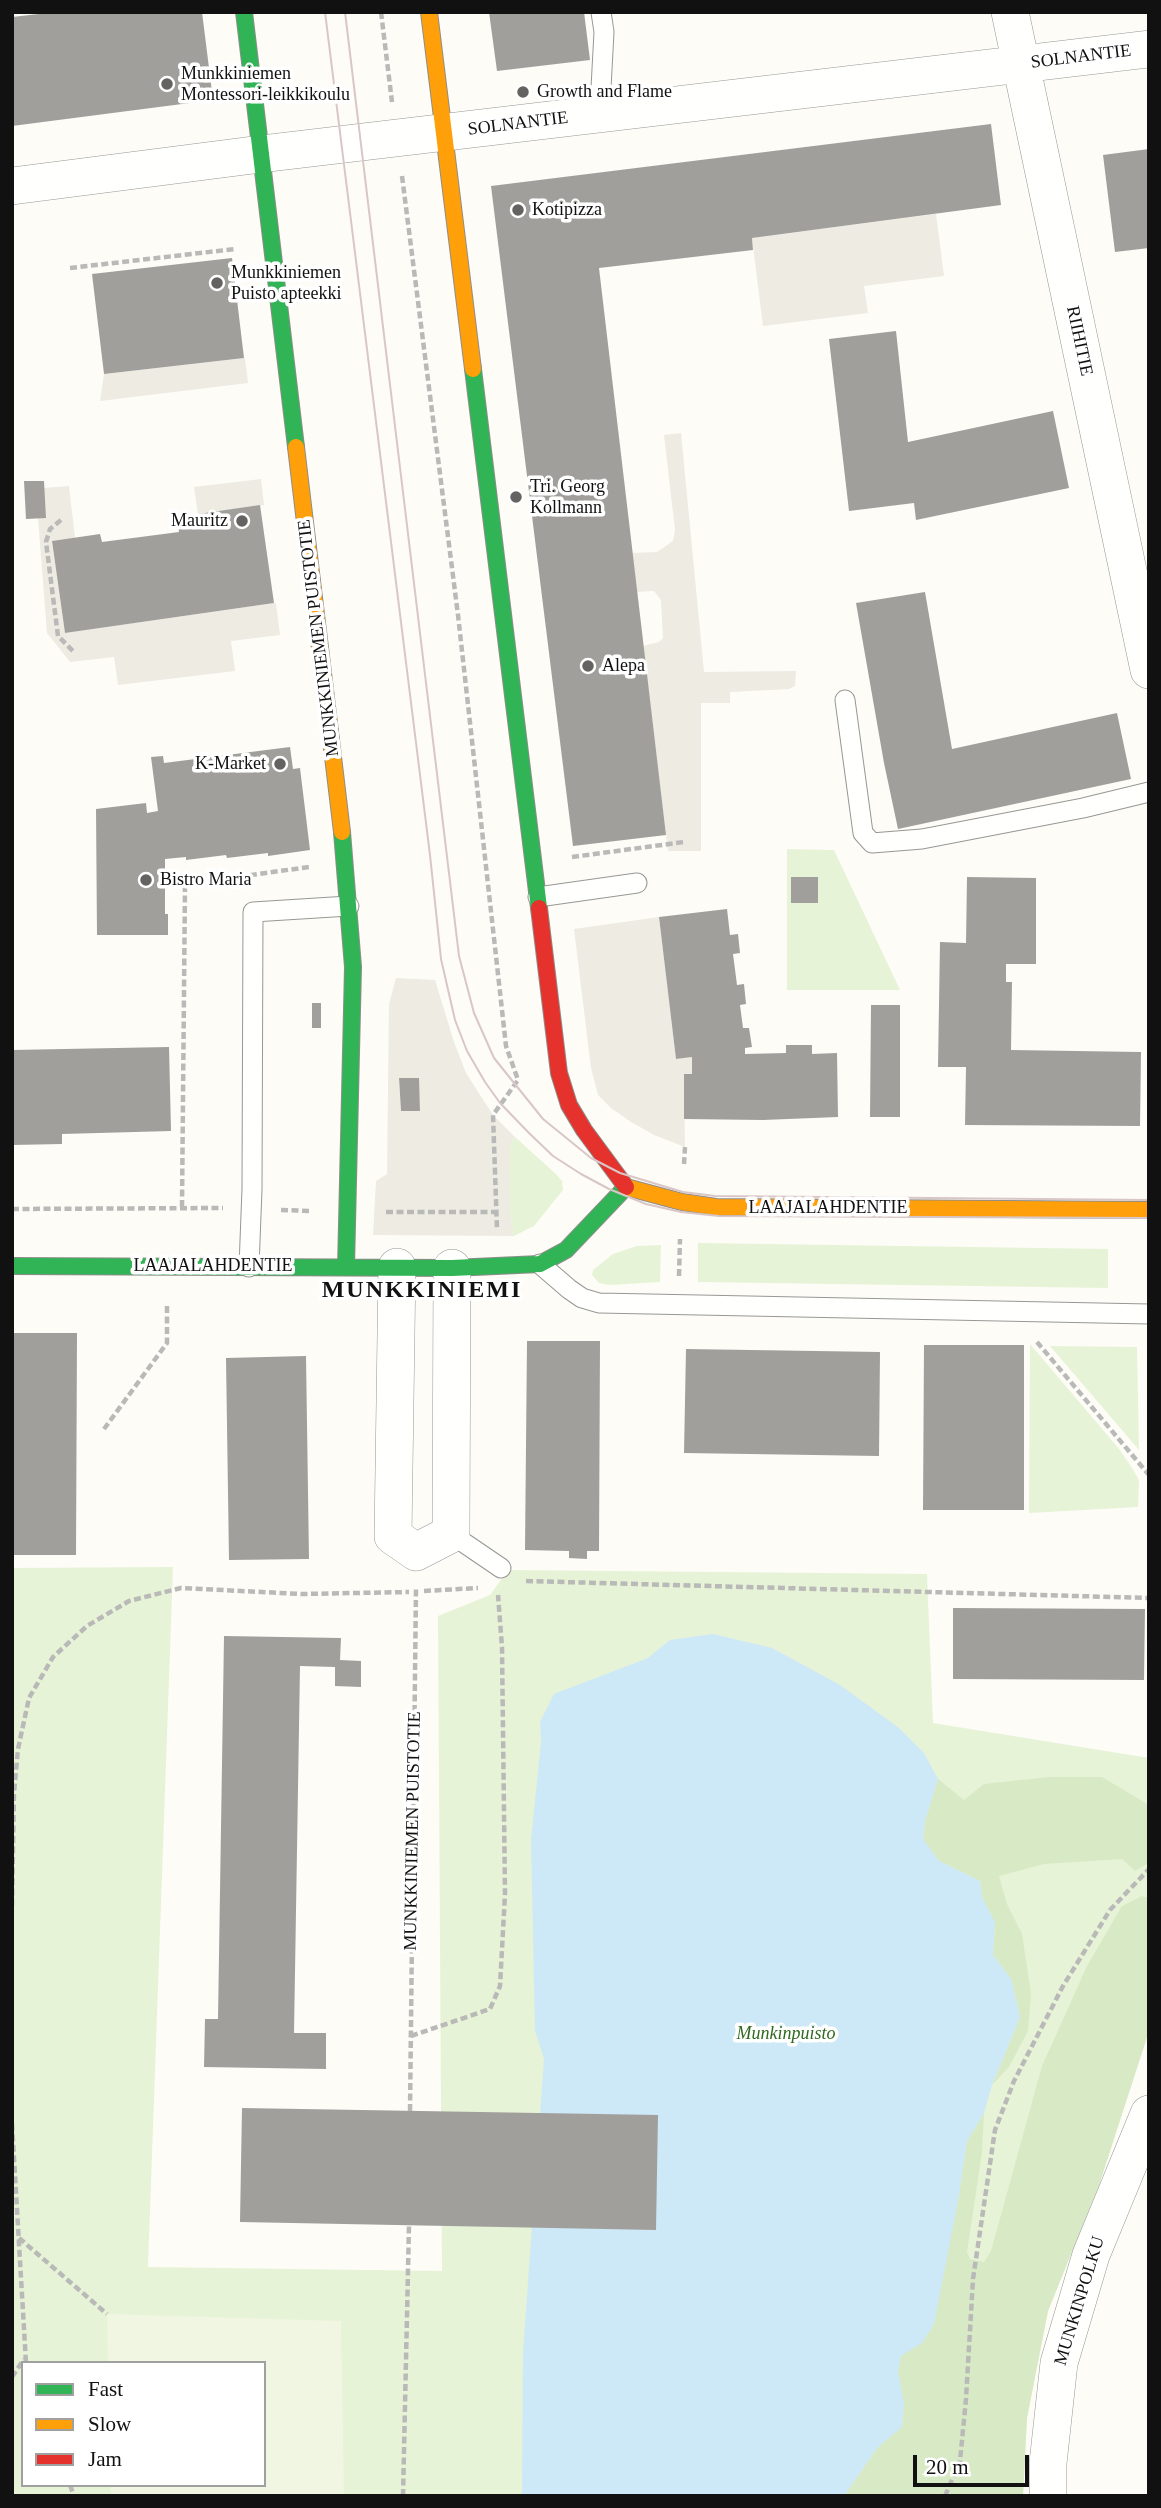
<!DOCTYPE html>
<style>
body{margin:0}
#map{position:relative;width:1161px;height:2508px;overflow:hidden;background:#fdfcf7;font-family:"Times New Roman",serif}
canvas{display:block}
.frame{position:absolute;inset:0;border:14px solid #111;pointer-events:none}
.legend{position:absolute;left:21px;top:2361px;width:245px;height:126px;box-sizing:border-box;background:#fff;border:2px solid #a0a0a0;margin:0;padding:9px 12px;list-style:none;font-size:21px;color:#111}
.legend li{display:flex;align-items:center;gap:14px;height:35px}
.legend b{width:35px;border:2px solid #a0a0a0}
.scale{position:absolute;left:913px;top:2455px;width:116px;height:32px;box-sizing:border-box;border:4px solid #111;border-top:0;padding-left:9px;font-size:21px;line-height:24px;white-space:nowrap;color:#111;-webkit-text-stroke:5px #fff;paint-order:stroke}
</style>
<div id="map">
<canvas width="1161" height="2508"></canvas>
<div class="frame"></div>
<ul class="legend">
<li><b style="height:9px;background:#30b455"></b>Fast</li>
<li><b style="height:9px;background:#ff9f0a"></b>Slow</li>
<li><b style="height:9px;background:#e5322d"></b>Jam</li>
</ul>
<div class="scale">20 m</div>
</div>
<script>
const g = document.querySelector('canvas').getContext('2d');
g.lineJoin = 'round';
function paint(path, color) {
  g.fillStyle = color;
  g.fill(path, 'evenodd');
}
function poly(rows) {
  const path = new Path2D();
  for (const r of rows) {
    path.moveTo(r[0], r[1]);
    for (let i = 2; i < r.length; i += 2) path.lineTo(r[i], r[i + 1]);
  }
  return path;
}
function strokePath(path, color, width, dash) {
  g.strokeStyle = color;
  g.lineWidth = width;
  g.lineCap = dash ? 'butt' : 'round';
  g.setLineDash(dash || []);
  g.stroke(path);
}
function write(font, color, halo, rows, align = 'center') {
  g.font = font + ' "Times New Roman",serif';
  g.lineWidth = 7;
  g.setLineDash([]);
  g.textBaseline = 'middle';
  g.strokeStyle = halo;
  g.fillStyle = color;
  for (const [text, x, y, turn = 0] of rows) {
    g.save();
    g.translate(x, y);
    g.rotate((+turn || 0) * Math.PI / 180);
    g.textAlign = isNaN(turn) ? turn : align;
    if (halo) g.strokeText(text, 0, 0);
    g.fillText(text, 0, 0);
    g.restore();
  }
}
const green = poly([
 [787,849,834,850,900,990,787,990],
 [515,1137,556,1174,562,1181,563,1190,534,1226,514,1236,510,1214,510,1146],
 [698,1243,1108,1249,1108,1288,698,1282],
 [661,1245,660,1282,609,1285,599,1283,592,1275,593,1270,613,1254,637,1246],
 [1030,1344,1120,1450,1132,1468,1139,1480,1138,1507,1029,1513],
 [1050,1346,1137,1347,1139,1450],
 [173,1567,148,2267,442,2271,438,1616,490,1595,508,1570,927,1574,933,1723,1149,1758,1149,2031,1099,2185,1048,2311,1027,2418,1023,2496,12,2496,12,1568],
 [23,2363,264,2363,264,2485,23,2485]
]);
const forest = poly([
 [1049,1777,1102,1777,1149,1805,1149,1863,1135,1871,1122,1859,1044,1864,999,1876,1007,1904,1022,1934,1031,1994,1028,2031,1009,2067,992,2085,1020,2017,1011,1979,993,1955,995,1923,982,1897,980,1881,939,1861,923,1839,925,1821,938,1779,964,1800,984,1784],
 [1142,1896,1149,1898,1149,2031,1099,2185,1048,2311,1027,2418,1023,2496,844,2496,877,2448,902,2426,904,2404,898,2371,901,2355,921,2343,958,2201,967,2141,984,2113,982,2152,967,2252,970,2259,984,2262,991,2251,1042,2066,1087,1966,1122,1906]
]);
const pitch = poly([
 [107,2314,341,2321,344,2496,111,2496,110,2485,264,2485,264,2363,108,2363]
]);
const plaza = poly([
 [936,214,944,276,864,286,868,313,763,326,752,238],
 [245,358,248,383,100,401,104,374],
 [681,433,704,672,796,671,795,686,789,689,730,692,730,703,701,703,701,851,668,851,643,646,659,642,663,638,661,600,654,591,636,592,632,553,657,552,673,541,675,530,664,435],
 [261,479,264,505,198,514,194,487],
 [69,486,75,538,52,542,65,633,274,603,276,603,280,635,231,641,235,671,118,685,114,657,70,662,47,633,38,518,44,488],
 [659,917,676,1059,692,1057,692,1074,684,1075,685,1147,654,1135,631,1122,611,1108,598,1095,591,1068,574,929],
 [396,978,435,980,454,1042,466,1073,493,1115,515,1137,510,1146,510,1214,514,1236,373,1235,376,1181,387,1174,389,1004],
 [418,1078,420,1111,401,1111,399,1079]
]);
const water = poly([
 [713,1634,772,1648,840,1685,899,1728,924,1753,938,1779,925,1821,923,1839,939,1861,980,1881,982,1897,995,1922,993,1955,1011,1979,1020,2017,992,2085,984,2113,967,2141,958,2201,934,2324,922,2343,901,2356,898,2371,904,2404,902,2427,877,2448,844,2496,522,2496,523,2352,544,2059,535,2030,531,1840,541,1742,540,1722,554,1694,648,1658,670,1640]
]);
const building = poly([
 [56,12,202,12,213,100,12,126,12,17],
 [489,12,584,12,590,60,497,71],
 [991,124,1001,205,752,238,753,250,599,268,666,835,573,846,491,186],
 [1149,149,1149,248,1115,252,1103,155],
 [232,258,244,358,104,374,92,274],
 [896,331,908,442,1053,411,1069,488,916,520,914,503,849,511,829,339],
 [24,481,44,481,46,518,26,519],
 [260,505,274,603,65,633,52,541,100,534,102,542,179,532,177,517],
 [925,592,952,749,1117,713,1131,779,898,829,884,763,856,603],
 [290,747,293,769,300,768,310,850,268,856,268,853,227,858,226,855,186,860,186,857,165,859,165,914,168,914,168,935,97,935,96,809,146,803,147,813,158,811,151,757,163,756,164,763],
 [791,877,818,877,818,903,791,903],
 [967,877,1036,878,1036,964,1006,964,1006,982,1012,982,1011,1050,1141,1052,1140,1126,965,1125,966,1067,938,1067,940,942,966,943],
 [727,909,730,935,738,934,740,953,733,954,737,985,744,984,746,1004,740,1005,743,1028,749,1028,752,1047,745,1048,745,1054,786,1053,786,1045,812,1045,812,1054,837,1053,838,1117,763,1120,684,1119,684,1074,692,1074,692,1057,676,1059,659,917],
 [312,1003,321,1003,321,1028,312,1028],
 [871,1005,900,1005,900,1117,870,1117],
 [169,1047,171,1131,62,1134,62,1144,12,1145,12,1050],
 [399,1078,419,1078,420,1111,401,1111],
 [12,1333,77,1333,76,1555,12,1555],
 [527,1341,600,1341,599,1551,587,1551,587,1559,569,1558,569,1551,525,1550],
 [924,1345,1024,1345,1024,1510,923,1510],
 [686,1349,880,1352,879,1456,684,1453],
 [306,1356,309,1559,229,1560,226,1358],
 [953,1608,1145,1609,1144,1680,953,1679],
 [224,1636,341,1638,340,1660,361,1661,361,1687,335,1686,335,1667,300,1666,294,2033,326,2033,326,2069,204,2067,205,2019,218,2019],
 [242,2108,658,2115,656,2230,240,2222]
]);
const path = poly([
 [381,12,392,102],
 [402,176,458,615,506,1046,518,1080,493,1115,497,1229],
 [70,268,235,249],
 [61,520,50,529,46,542,58,636,74,652],
 [572,857,684,842],
 [684,1164,685,1147],
 [182,1207,185,884,309,867],
 [12,1209,223,1208],
 [281,1210,310,1211],
 [386,1212,497,1212],
 [679,1276,680,1239],
 [1037,1342,1149,1475],
 [104,1429,167,1343,167,1303],
 [526,1581,1149,1598],
 [424,1591,478,1588],
 [12,1906,14,1793,18,1749,29,1698,53,1657,87,1626,129,1601,181,1588,302,1594,409,1592],
 [411,2036,490,2009,500,1986,505,1894,502,1647,498,1595],
 [410,2111,416,1588],
 [12,2124,26,2363],
 [19,2238,107,2314],
 [12,2377,24,2359],
 [70,2485,74,2496],
 [403,2496,409,2225],
 [945,2496,960,2461,966,2399,973,2279,995,2130,1014,2081,1063,1986,1110,1910,1149,1869]
]);
const lane = poly([
 [601,12,604,32,601,88,603,114],
 [845,700,863,833,872,843,922,839,1083,808,1149,792],
 [538,897,637,883],
 [540,1264,569,1289,582,1298,599,1303,1149,1314],
 [249,1267,252,1189,253,912,349,906],
 [451,1534,501,1568]
]);
const street = poly([
 [1010,12,1149,670],
 [12,186,261,154,1149,49],
 [397,1267,393,1536,416,1552,451,1534,452,1268],
 [1048,2496,1048,2463,1059,2363,1091,2255,1149,2114]
]);
const fast = poly([
 [244,12,296,447],
 [473,369,539,908],
 [342,832,353,967,346,1267],
 [12,1266,452,1268,540,1264,566,1250,626,1187]
]);
const slow = poly([
 [429,12,473,369],
 [296,447,342,832],
 [626,1187,682,1202,716,1207,1149,1210]
]);
const jam = poly([
 [539,908,559,1073,569,1105,584,1130,626,1187]
]);
const tram = poly([
 [325,12,430,855,441,959,455,1020,467,1051,485,1082,500,1103,529,1133,553,1156,581,1174,609,1189,646,1204,681,1212,719,1216,1149,1218],
 [345,12,459,956,474,1013,494,1058,543,1119,591,1158,620,1173,683,1192,715,1196,1149,1200]
]);
const markers = [
 [167,84,7,"#646362"],
 [523,92,7,"#646362"],
 [518,210,7,"#646362"],
 [217,283,7,"#646362"],
 [516,497,7,"#646362"],
 [242,521,7,"#646362"],
 [588,666,7,"#646362"],
 [280,764,7,"#646362"],
 [146,880,7,"#646362"]
];
const streetNames = [
 ["SOLNANTIE",1081,57,-7],
 ["SOLNANTIE",518,124,-7],
 ["RIIHITIE",1079,341,78],
 ["MUNKKINIEMEN PUISTOTIE",319,638,-97],
 ["LAAJALAHDENTIE",828,1208],
 ["LAAJALAHDENTIE",213,1266],
 ["MUNKKINIEMEN PUISTOTIE",413,1831,-89],
 ["MUNKINPOLKU",1080,2301,-73]
];
const poiNames = [
 ["Munkkiniemen",181,74],
 ["Montessori-leikkikoulu",181,95],
 ["Growth and Flame",537,92],
 ["Kotipizza",532,210],
 ["Munkkiniemen",231,273],
 ["Puisto apteekki",231,294],
 ["Tri. Georg",530,487],
 ["Kollmann",530,508],
 ["Mauritz",228,521,"right"],
 ["Alepa",602,666],
 ["K-Market",266,764,"right"],
 ["Bistro Maria",160,880]
];
const parkNames = [
 ["Munkinpuisto",786,2034]
];
const districtNames = [
 ["MUNKKINIEMI",422,1291]
];
paint(green, '#e7f3d7');
paint(forest, '#d8eac5');
paint(pitch, '#f0f6e1');
paint(plaza, '#edebe2');
paint(water, '#cde8f7');
paint(building, '#a19f9c');
strokePath(lane, '#979795', 21);
strokePath(street, '#979795', 38);
strokePath(fast, '#8e8d8b', 18);
strokePath(slow, '#8e8d8b', 18);
strokePath(jam, '#8e8d8b', 18);
strokePath(path, '#b9b9b8', 4.5, [7, 3.5]);
strokePath(lane, '#fffffe', 19);
strokePath(street, '#fffffe', 37);
strokePath(fast, '#30b455', 16);
strokePath(slow, '#ff9f0a', 16);
strokePath(jam, '#e5322d', 16);
strokePath(tram, '#d9c6c7', 2);
for (const [x, y, r, color] of markers) {
  const dot = new Path2D();
  dot.arc(x, y, r, 0, 2 * Math.PI);
  g.fillStyle = color;
  g.fill(dot);
  strokePath(dot, '#fff', 2.5);
}
write('18px', '#111', '#fff', streetNames);
write('18px', '#111', '#fff', poiNames, 'left');
write('italic 18px', '#2f6b1f', '#fff', parkNames);
g.letterSpacing = '2px';
write('bold 24px', '#111', '#fff', districtNames);
g.letterSpacing = '0px';
</script>
